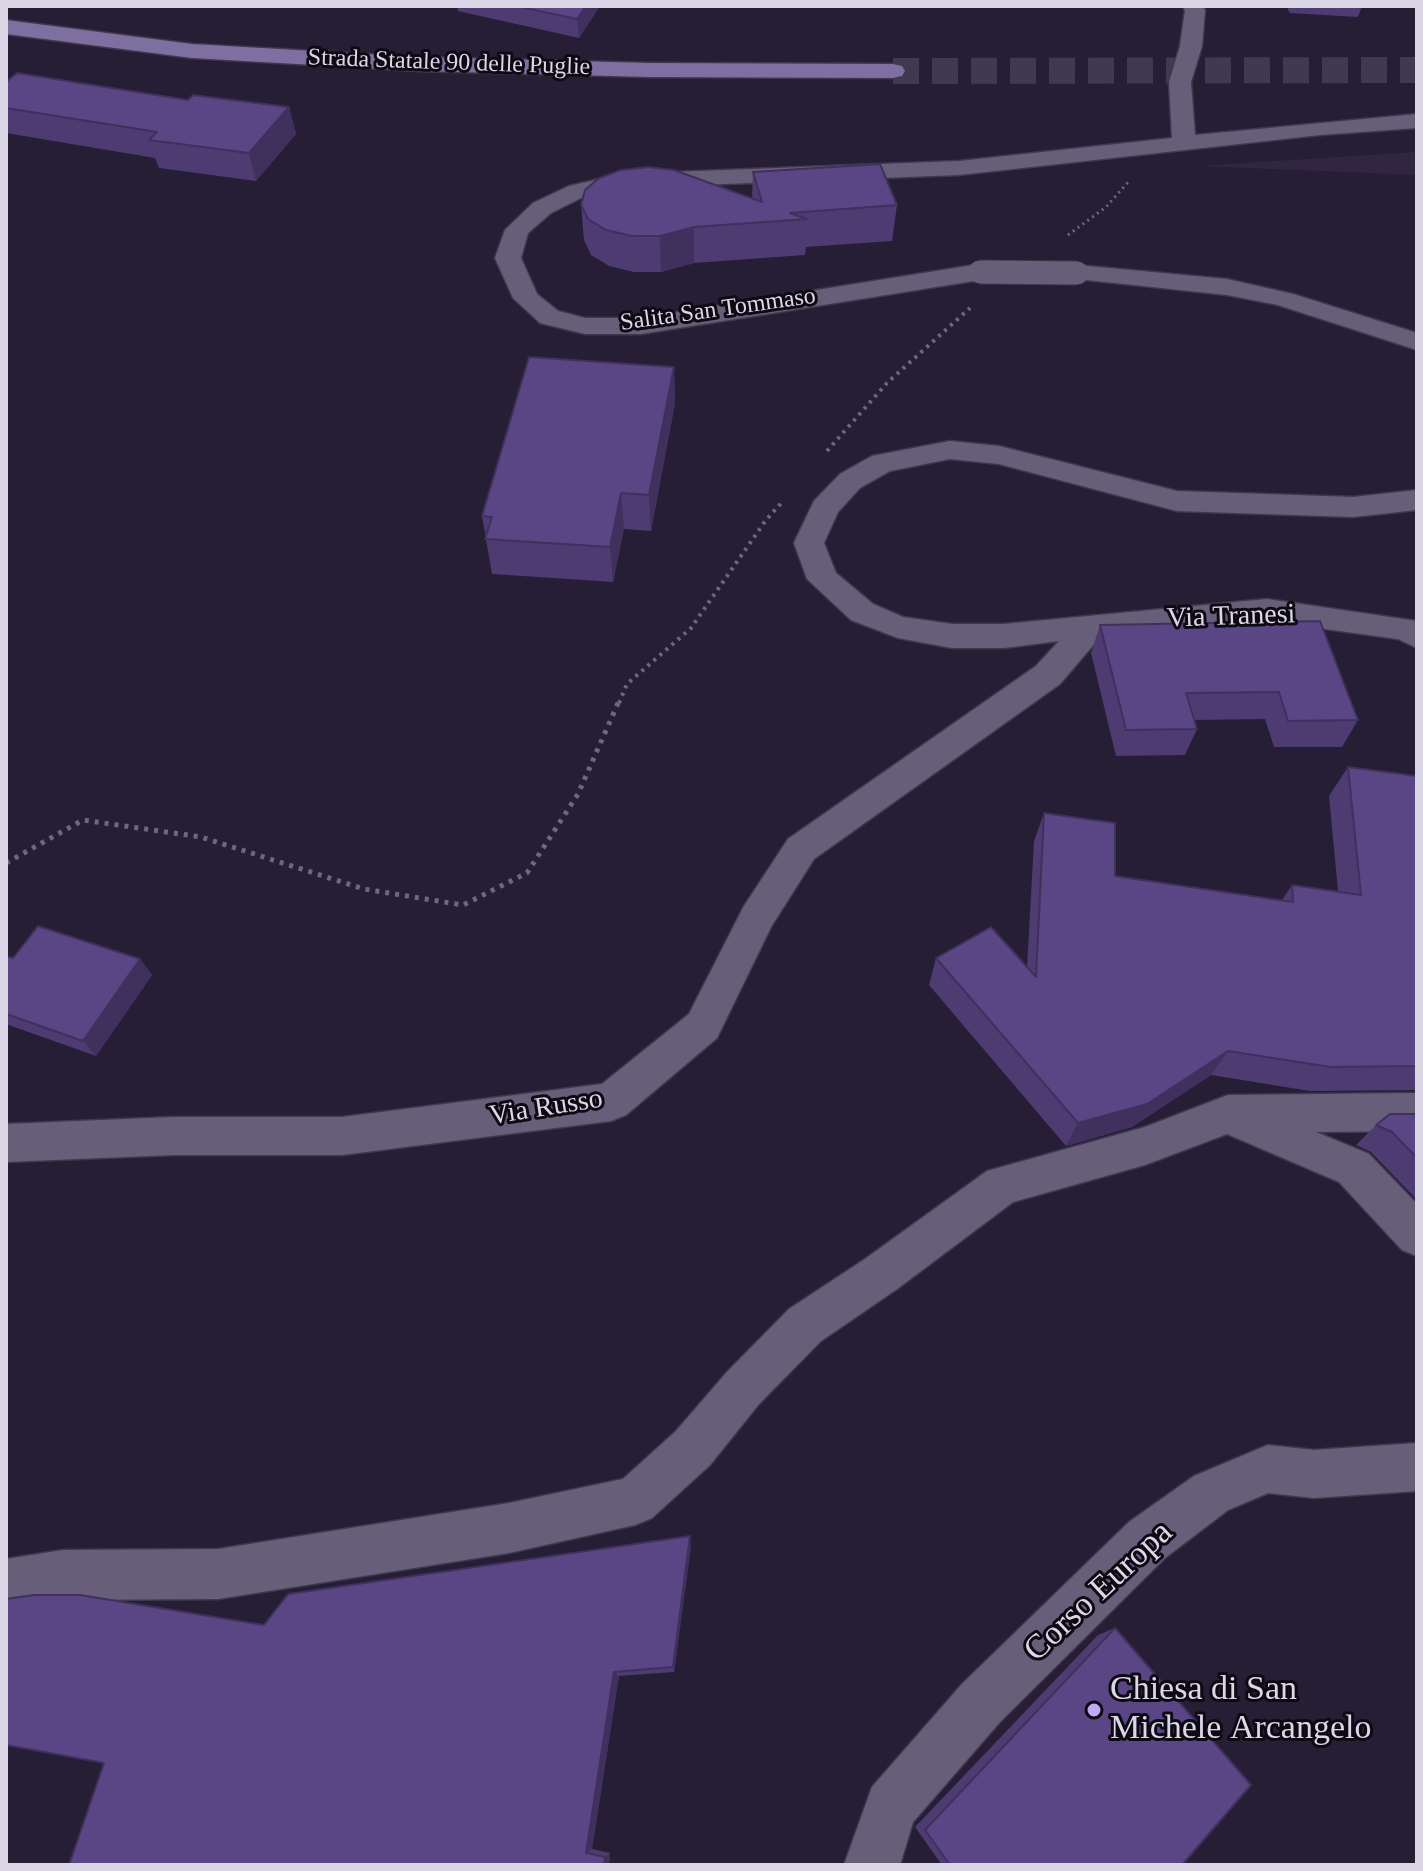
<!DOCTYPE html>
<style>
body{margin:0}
#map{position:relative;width:1423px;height:1871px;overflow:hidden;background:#251e35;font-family:Georgia,serif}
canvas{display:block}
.frame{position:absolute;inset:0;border:8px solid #dbd7e7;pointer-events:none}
</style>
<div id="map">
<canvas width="1423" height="1871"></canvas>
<div class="frame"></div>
</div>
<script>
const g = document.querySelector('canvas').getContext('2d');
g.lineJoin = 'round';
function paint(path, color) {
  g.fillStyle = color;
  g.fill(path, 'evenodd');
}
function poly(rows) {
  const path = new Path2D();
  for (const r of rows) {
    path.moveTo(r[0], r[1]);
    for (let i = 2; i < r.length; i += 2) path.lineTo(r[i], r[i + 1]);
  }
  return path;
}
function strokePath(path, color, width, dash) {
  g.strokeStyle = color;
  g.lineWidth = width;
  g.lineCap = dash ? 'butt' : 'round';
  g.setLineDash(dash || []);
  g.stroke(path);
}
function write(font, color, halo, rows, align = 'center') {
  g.font = font + ' Georgia,serif';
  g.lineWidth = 6;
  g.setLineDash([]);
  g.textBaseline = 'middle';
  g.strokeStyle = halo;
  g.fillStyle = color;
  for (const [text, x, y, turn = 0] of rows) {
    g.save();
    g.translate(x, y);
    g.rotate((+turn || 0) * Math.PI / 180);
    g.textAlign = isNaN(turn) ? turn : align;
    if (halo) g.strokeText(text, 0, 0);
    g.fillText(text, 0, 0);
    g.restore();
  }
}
const built = poly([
 [1417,152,1417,175,1197,166]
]);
const primaryTunnel = poly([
 [893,71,1417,70]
]);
const pathFar2 = poly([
 [1068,235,1106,207,1129,181]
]);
const pathFar1 = poly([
 [827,451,887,383,970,308],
 [619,703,627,684,691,628,766,520,784,500]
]);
const path = poly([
 [6,863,83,820,201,837,364,889,463,905,527,873,578,794,619,701]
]);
const street = poly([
 [1182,6,1202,6,1205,10,1202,46,1191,82,1195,135,1417,114,1417,128,1320,135,959,175,621,188,585,196,551,213,528,233,521,258,537,294,558,311,585,318,641,318,980,264,989,267,993,272,989,277,980,280,641,334,585,334,540,323,513,298,495,258,505,230,533,203,569,186,621,174,959,161,1172,138,1169,82,1180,46,1185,10,1182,6],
 [1077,265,1227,279,1293,294,1417,333,1417,350,1278,305,1227,295,1068,278,1064,273,1068,268,1077,265],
 [950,441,999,446,1177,491,1353,497,1417,490,1417,510,1353,517,1177,511,999,464,950,459,890,471,860,488,838,512,824,543,836,573,873,604,903,617,952,624,1004,624,1267,599,1417,621,1417,648,1398,639,1267,621,1217,628,1101,636,1060,684,814,859,771,927,717,1038,626,1115,611,1121,342,1155,173,1155,6,1162,6,1124,173,1117,342,1117,602,1084,689,1014,744,906,788,839,1036,666,1059,641,1004,648,952,648,898,638,851,620,807,579,794,543,814,501,840,474,872,456,950,441],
 [1417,1093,1417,1131,1316,1132,1369,1154,1417,1204,1417,1256,1402,1250,1339,1182,1227,1134,1145,1165,1013,1202,897,1289,821,1341,759,1404,710,1465,652,1518,635,1525,509,1553,218,1599,63,1600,6,1609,6,1559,63,1550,218,1549,509,1503,623,1479,676,1431,727,1372,789,1309,865,1259,987,1171,1145,1127,1228,1095,1417,1093],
 [1417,1443,1417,1491,1314,1498,1268,1493,1228,1510,1165,1558,1000,1722,913,1822,900,1865,844,1865,872,1787,962,1684,1129,1522,1194,1476,1268,1445,1314,1450,1417,1443]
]);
const primary = poly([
 [6,20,192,44,419,57,650,63,893,64,902,66,905,71,902,76,893,78,650,77,419,71,192,58,6,34,6,20]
]);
const streetBridge = poly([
 [980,272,1077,273]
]);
const wall = poly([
 [457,6,600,6,579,38,458,11],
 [1286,6,1362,6,1358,17,1290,13],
 [6,82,188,100,289,107,296,134,256,181,159,168,155,158,6,133],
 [753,172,897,205,892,241,806,247,805,255,694,263,661,272,634,272,609,266,591,255,584,240,581,205,752,199],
 [674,367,675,403,651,531,624,529,613,582,492,574,482,516],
 [1100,625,1358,720,1342,747,1274,747,1265,719,1194,720,1197,729,1185,755,1116,756,1091,653],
 [1348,767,1417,776,1417,1090,1310,1091,1211,1075,1132,1127,1066,1146,929,985,936,958,1027,967,1034,841,1044,813,1115,876,1282,900,1292,885,1338,891,1329,796],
 [6,956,13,958,140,959,152,975,96,1056,6,1024],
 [1417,1114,1417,1200,1371,1152,1356,1145,1376,1125],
 [691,1546,674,1672,619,1676,592,1849,610,1853,609,1865,104,1763,264,1625],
 [1115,1628,1182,1865,942,1865,915,1827,1098,1635]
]);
const shadedWall = poly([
 [586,6,600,6,579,38,577,19],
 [289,107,296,134,256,181,249,153],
 [694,227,694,263,661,272,660,236],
 [674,367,675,403,651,531,649,495],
 [621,493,624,529,613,582,610,547],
 [140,959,152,975,96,1056,83,1041],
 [1228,1051,1211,1075,1132,1127,1066,1146,1078,1123],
 [690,1536,691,1546,674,1672,673,1667],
 [614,1672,619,1676,592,1849,586,1853],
 [610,1853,609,1865,604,1865,605,1857]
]);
const building = poly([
 [516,6,586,6,577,19,516,6],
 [17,73,188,100,193,95,289,107,249,153,149,140,157,132,6,108,6,82,17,73],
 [880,164,897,205,790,213,807,219,694,227,660,236,632,236,606,230,588,219,581,205,585,190,599,178,621,170,648,167,674,170,762,202,753,172,880,164],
 [529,357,674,367,649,495,621,493,610,547,485,539,492,517,482,516,529,357],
 [1320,621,1358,720,1288,721,1279,692,1186,693,1197,729,1126,730,1100,625,1320,621],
 [1348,767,1417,776,1417,1066,1331,1067,1228,1051,1147,1104,1078,1123,936,958,991,927,1036,977,1044,813,1115,823,1115,876,1293,902,1292,885,1361,895,1348,767],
 [38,926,140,959,83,1041,6,1014,6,956,13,958,38,926],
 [1390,1114,1417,1114,1417,1158,1392,1132,1376,1125,1390,1114],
 [690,1536,673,1667,614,1672,586,1853,605,1857,604,1865,69,1865,104,1763,6,1745,6,1599,34,1595,80,1595,264,1625,288,1594,690,1536],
 [1115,1628,1251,1785,1182,1865,950,1865,925,1830,1115,1628]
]);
const markers = [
 [1094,1710,8,"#bfa9f4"]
];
const farStreetnames = [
 ["Strada Statale 90 delle Puglie",449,63,2],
 ["Salita San Tommaso",718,310,-8]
];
const streetNames = [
 ["Via Tranesi",1231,617,-2],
 ["Via Russo",546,1108,-9]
];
const nearStreetnames = [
 ["Corso Europa",1099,1592,-43]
];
const nearPoinames = [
 ["Chiesa di San",1110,1690],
 ["Michele Arcangelo",1110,1729]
];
paint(built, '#302642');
strokePath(primaryTunnel, '#403a50', 26, [26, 13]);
strokePath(street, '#3f394d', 3);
strokePath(primary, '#3f394d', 3);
strokePath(pathFar2, '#6e687d', 3, [2, 4]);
strokePath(pathFar1, '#6e687d', 4, [3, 5]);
strokePath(path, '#6e687d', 5, [4, 6]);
paint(street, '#675f7a');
paint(primary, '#7d6f9f');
strokePath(streetBridge, '#3f394d', 25, []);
strokePath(streetBridge, '#675f7a', 23);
paint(wall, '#4d3b72');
paint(shadedWall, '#3f305d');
paint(building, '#5a4585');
strokePath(building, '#3f305d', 2);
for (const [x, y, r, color] of markers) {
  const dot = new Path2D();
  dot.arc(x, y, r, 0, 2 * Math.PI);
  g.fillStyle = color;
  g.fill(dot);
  strokePath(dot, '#0d0a14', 3);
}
write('24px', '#dbd7e7', '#0d0a14', farStreetnames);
write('28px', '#dbd7e7', '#0d0a14', streetNames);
write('34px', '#dbd7e7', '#0d0a14', nearStreetnames);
write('34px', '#dbd7e7', '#0d0a14', nearPoinames, 'left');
</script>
